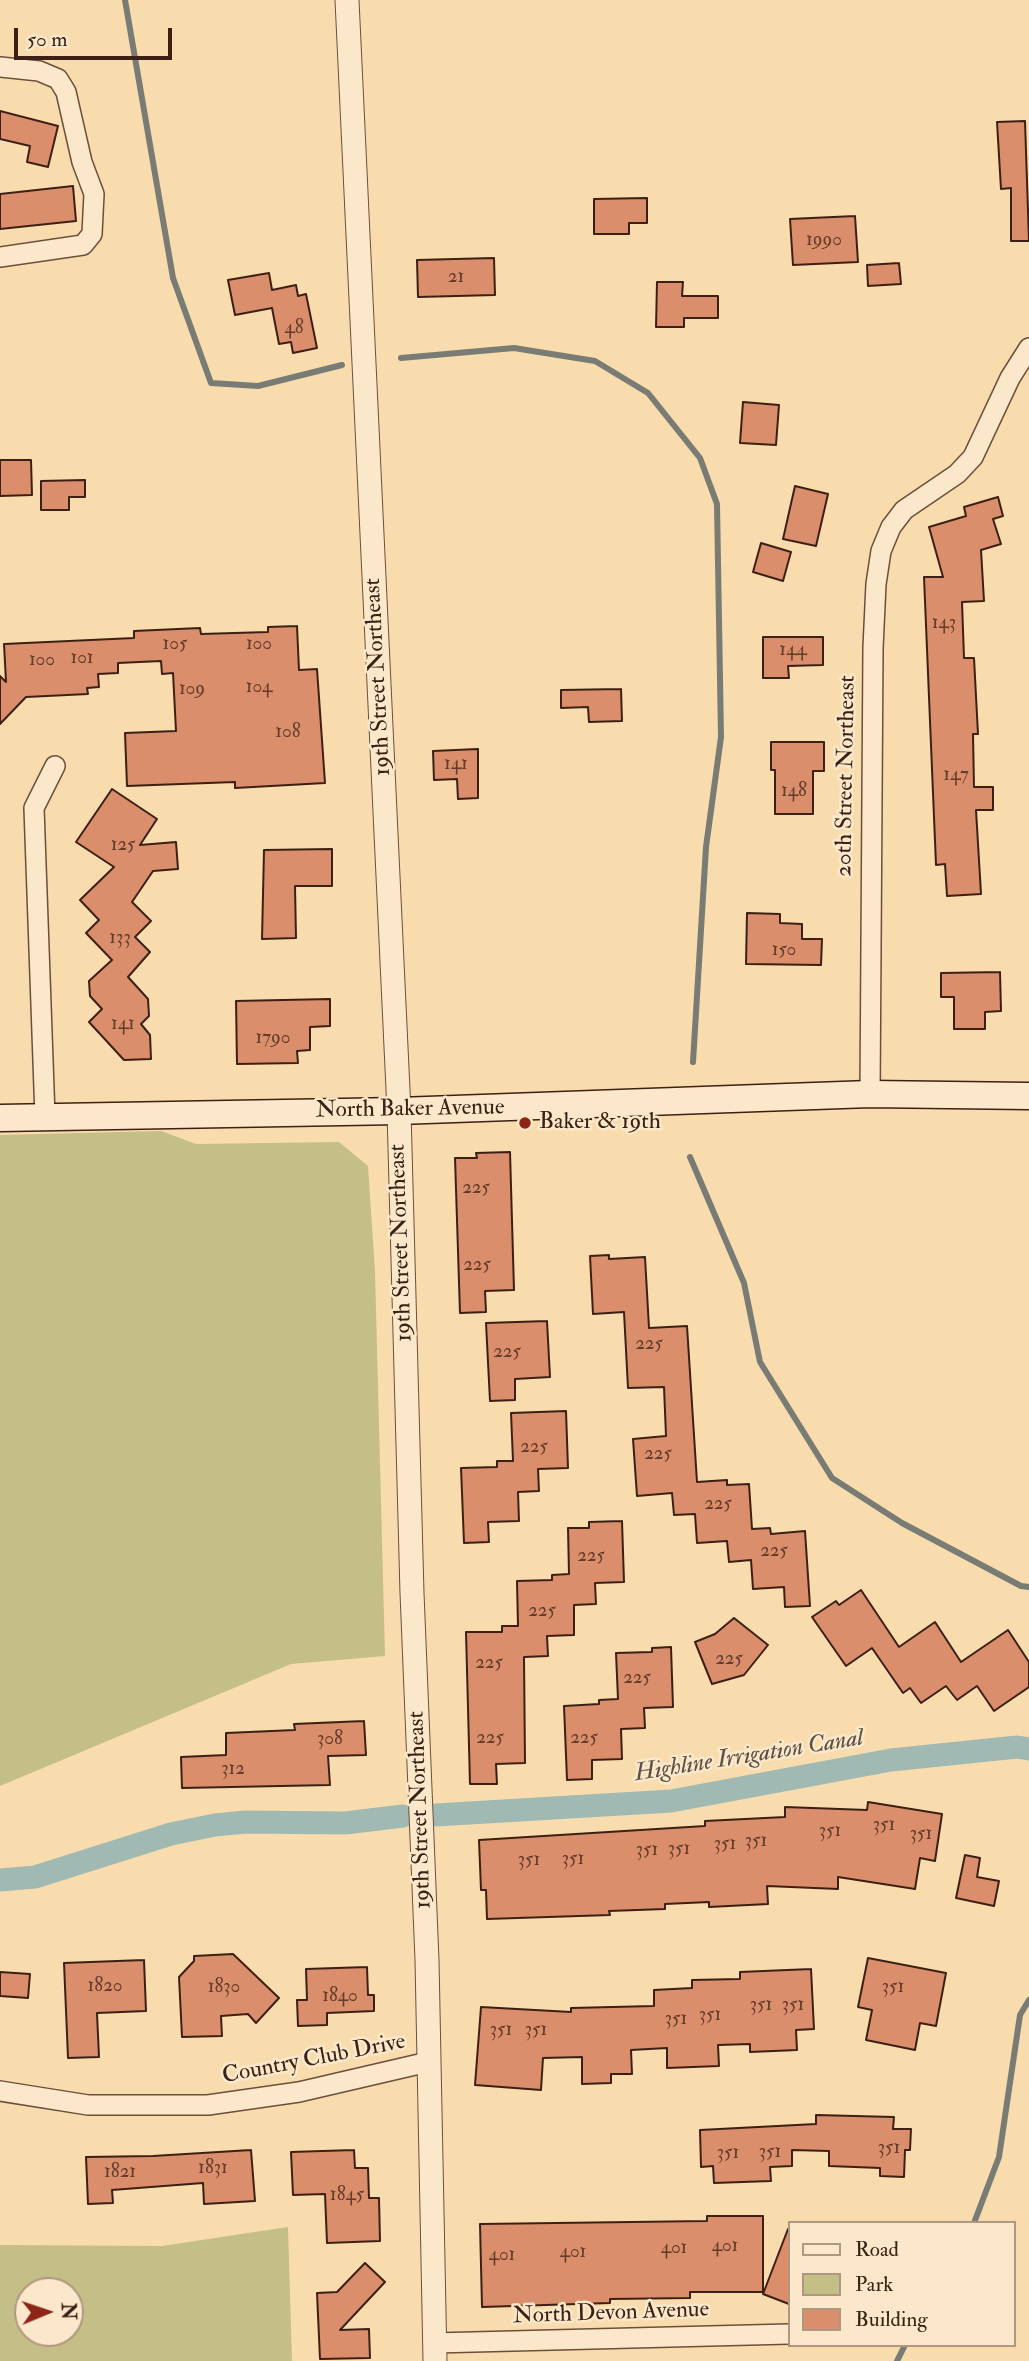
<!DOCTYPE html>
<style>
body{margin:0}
#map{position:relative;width:1029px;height:2361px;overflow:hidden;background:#f9dcad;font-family:"IM FELL Double Pica",serif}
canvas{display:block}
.legend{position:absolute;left:788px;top:2221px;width:228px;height:126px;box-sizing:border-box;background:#fbe8ca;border:2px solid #af9882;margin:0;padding:9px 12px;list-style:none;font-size:21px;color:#3d2015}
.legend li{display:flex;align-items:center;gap:14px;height:35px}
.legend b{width:35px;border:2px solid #af9882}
.north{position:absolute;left:14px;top:2277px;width:70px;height:70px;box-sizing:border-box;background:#fbe8ca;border:2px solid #af9882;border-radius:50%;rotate:88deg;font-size:19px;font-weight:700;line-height:28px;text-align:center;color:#3d2015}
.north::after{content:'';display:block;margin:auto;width:24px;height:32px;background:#8f2418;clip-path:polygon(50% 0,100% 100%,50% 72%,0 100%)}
.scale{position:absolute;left:14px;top:28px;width:158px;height:32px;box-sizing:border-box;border:4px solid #3d2015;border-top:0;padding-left:9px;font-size:21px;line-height:24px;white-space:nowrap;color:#3d2015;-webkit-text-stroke:5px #fbe8ca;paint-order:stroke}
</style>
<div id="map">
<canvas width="1029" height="2361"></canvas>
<ul class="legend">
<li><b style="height:9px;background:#fbe8ca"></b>Road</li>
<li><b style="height:19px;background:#c3bf86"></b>Park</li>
<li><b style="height:19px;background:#da8e6b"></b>Building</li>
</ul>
<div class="north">N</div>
<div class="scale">50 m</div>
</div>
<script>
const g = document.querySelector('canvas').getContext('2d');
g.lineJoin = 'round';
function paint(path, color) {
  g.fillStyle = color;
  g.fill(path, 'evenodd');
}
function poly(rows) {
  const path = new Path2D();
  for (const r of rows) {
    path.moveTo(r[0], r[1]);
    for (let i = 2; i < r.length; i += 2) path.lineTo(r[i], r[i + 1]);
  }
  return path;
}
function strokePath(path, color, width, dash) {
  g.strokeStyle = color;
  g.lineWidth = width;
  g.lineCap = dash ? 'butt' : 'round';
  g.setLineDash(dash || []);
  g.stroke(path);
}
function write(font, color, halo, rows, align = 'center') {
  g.font = font + ' "IM FELL Double Pica",serif';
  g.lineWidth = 5;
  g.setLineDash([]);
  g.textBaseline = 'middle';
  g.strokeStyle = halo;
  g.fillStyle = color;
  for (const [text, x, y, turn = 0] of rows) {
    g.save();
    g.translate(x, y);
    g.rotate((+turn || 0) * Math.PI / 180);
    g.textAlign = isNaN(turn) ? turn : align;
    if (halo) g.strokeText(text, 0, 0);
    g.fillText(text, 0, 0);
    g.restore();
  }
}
const green = poly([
 [161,1131,196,1144,339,1142,368,1166,375,1272,385,1656,291,1664,0,1786,0,1135],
 [288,2227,292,2361,0,2361,0,2245,162,2246],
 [70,2291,70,2333,28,2333,28,2291]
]);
const stream = poly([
 [125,0,173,278,211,383,258,386,342,365],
 [401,358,514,348,595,361,648,393,700,458,717,504,721,737,706,847,693,1062],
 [690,1157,744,1283,760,1362,832,1478,902,1523,1021,1586,1029,1587],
 [974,2223,999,2157,1020,2015,1029,2000],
 [897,2361,905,2345]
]);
const canal = poly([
 [436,1815,671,1801,891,1760,1017,1747,1029,1749],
 [0,1880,35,1877,171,1834,215,1825,246,1822,345,1823,403,1816]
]);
const building = poly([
 [0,111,58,126,48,167,27,162,30,146,0,139,0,111],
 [1025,121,1029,241,1011,241,1011,188,1001,189,997,122,1025,121],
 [73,186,76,221,0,229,0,194,73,186],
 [647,198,647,223,629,223,629,234,594,234,594,199,647,198],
 [855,216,858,262,793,265,790,219,855,216],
 [494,258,495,295,418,297,417,260,494,258],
 [899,263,901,284,868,286,867,265,899,263],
 [269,273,272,290,296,285,298,296,306,294,317,348,293,353,291,342,279,344,272,308,235,315,228,280,269,273],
 [657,282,683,282,682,296,718,296,718,318,684,318,684,327,656,327,657,282],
 [743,402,779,405,776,445,740,443,743,402],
 [0,460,31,460,32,495,0,496,0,460],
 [85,480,85,497,69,497,69,510,41,510,41,481,85,480],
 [795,486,828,494,816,546,783,539,795,486],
 [998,497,1003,516,993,519,1001,544,981,550,984,601,962,602,964,658,974,658,978,734,973,734,974,787,993,787,993,810,976,810,981,894,947,896,945,864,936,865,924,577,943,577,929,527,966,516,964,507,998,497],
 [761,543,791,552,783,581,753,572,761,543],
 [297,626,299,670,317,669,325,783,235,788,235,782,127,786,125,733,176,731,173,673,162,674,161,661,118,663,118,673,98,674,99,687,87,688,88,694,26,697,0,724,0,676,6,682,4,644,134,638,134,631,200,628,201,634,268,632,268,627,297,626],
 [763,637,823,637,823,665,788,666,789,678,763,678,763,637],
 [621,689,622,721,589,722,588,707,561,708,561,690,621,689],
 [771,742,824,742,824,771,813,771,813,814,775,814,775,770,771,770,771,742],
 [478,749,478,798,458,799,457,779,434,780,433,751,478,749],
 [112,789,157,819,140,845,176,842,178,869,153,871,132,902,151,921,135,937,150,952,128,977,148,999,149,1016,141,1024,150,1035,151,1059,124,1060,89,1022,102,1009,90,996,89,981,112,960,86,933,99,920,80,900,114,867,76,842,112,789],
 [332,849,332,886,295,886,296,938,262,939,264,850,332,849],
 [747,913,780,914,780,923,802,924,802,939,822,939,821,965,746,964,747,913],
 [1000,972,1001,1011,985,1012,985,1029,954,1029,954,997,941,997,941,973,1000,972],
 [330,999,330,1026,310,1027,310,1050,297,1051,298,1063,237,1064,236,1001,330,999],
 [510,1152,514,1290,485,1291,486,1312,460,1313,455,1158,477,1158,476,1153,510,1152],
 [609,1255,609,1259,645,1257,649,1328,687,1326,697,1482,727,1480,727,1485,749,1484,752,1529,770,1528,771,1534,805,1531,810,1606,785,1607,784,1587,753,1589,751,1560,729,1562,727,1541,697,1543,695,1514,674,1515,672,1493,637,1496,633,1439,666,1436,664,1387,628,1388,624,1312,593,1314,590,1256,609,1255],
 [547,1321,550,1377,515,1379,515,1400,490,1401,486,1323,547,1321],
 [566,1411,568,1468,538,1469,539,1491,518,1492,519,1521,488,1522,489,1542,464,1543,461,1468,497,1467,497,1461,513,1461,511,1413,566,1411],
 [622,1521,624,1582,595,1583,596,1604,574,1605,574,1635,547,1636,548,1656,524,1657,525,1763,496,1764,497,1784,470,1784,466,1632,502,1632,502,1626,518,1626,517,1581,552,1580,552,1575,569,1574,568,1528,589,1528,589,1522,622,1521],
 [861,1590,899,1647,935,1622,961,1662,1008,1630,1029,1662,1029,1687,994,1711,977,1686,957,1700,946,1686,921,1703,910,1688,903,1693,872,1648,846,1666,812,1617,836,1601,839,1605,861,1590],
 [734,1618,768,1645,744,1675,712,1684,695,1642,715,1634,734,1618],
 [671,1647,673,1707,644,1708,645,1728,621,1729,622,1759,592,1760,592,1779,567,1780,564,1706,599,1704,599,1700,618,1699,616,1653,652,1652,652,1648,671,1647],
 [364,1721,366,1755,328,1756,330,1785,182,1788,181,1757,226,1755,226,1733,295,1730,294,1724,364,1721],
 [868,1802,942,1814,935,1861,920,1858,915,1889,838,1877,838,1889,767,1886,768,1904,709,1907,709,1902,665,1904,665,1909,609,1911,610,1915,487,1919,486,1890,481,1890,479,1840,705,1826,705,1821,785,1817,785,1807,867,1810,868,1802],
 [965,1855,980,1858,977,1877,999,1881,994,1906,956,1898,965,1855],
 [233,1954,279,1998,256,2023,248,2014,221,2016,222,2036,182,2037,179,1977,194,1961,194,1956,233,1954],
 [868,1958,946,1973,936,2026,920,2023,915,2050,866,2040,872,2010,858,2007,868,1958],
 [144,1960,146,2011,97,2013,99,2057,68,2058,64,1963,144,1960],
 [367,1967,368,1995,374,1995,374,2011,327,2013,327,2025,298,2026,297,2000,307,2000,306,1969,367,1967],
 [811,1969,814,2029,796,2030,797,2050,750,2052,750,2044,718,2045,719,2066,667,2068,667,2048,631,2050,632,2074,611,2074,611,2083,582,2084,582,2057,543,2058,541,2090,475,2085,481,2007,571,2012,571,2008,654,2006,654,1990,692,1988,692,1980,740,1979,740,1972,811,1969],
 [0,1972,30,1974,28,1998,0,1996,0,1972],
 [816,2115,894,2117,893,2129,911,2129,910,2150,905,2150,904,2177,880,2176,880,2168,829,2166,829,2151,792,2150,792,2166,770,2167,771,2181,714,2183,713,2166,701,2167,700,2130,816,2124,816,2115],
 [251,2150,255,2201,204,2204,203,2183,112,2190,113,2203,88,2204,86,2157,153,2156,251,2150],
 [354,2150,355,2168,368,2168,369,2198,379,2198,380,2241,327,2243,325,2194,293,2195,291,2152,354,2150],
 [707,2216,763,2216,763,2292,690,2292,690,2298,610,2299,610,2303,482,2307,480,2224,707,2221,707,2216],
 [788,2229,789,2229,789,2304,763,2294,788,2229],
 [365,2263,385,2282,340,2330,369,2329,370,2358,320,2359,317,2293,337,2292,365,2263]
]);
const minor = poly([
 [0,67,39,71,58,79,66,92,82,162,94,194,92,234,83,245,0,257],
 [870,1094,873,648,876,584,881,551,891,527,904,510,957,474,973,457,1010,378,1029,348],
 [45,1117,34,808,55,766],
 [0,2091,88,2105,208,2105,299,2092,428,2062],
 [434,2343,789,2334]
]);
const tertiary = poly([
 [347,0,399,1111,412,1593,427,1960,435,2361]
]);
const secondary = poly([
 [0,1118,399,1111,870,1094,1029,1096]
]);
const markers = [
 [525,1123,7,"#8f2418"]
];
const numberNames = [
 ["1990",824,241],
 ["21",456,278],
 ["48",294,329],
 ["143",944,624],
 ["105",175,645],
 ["100",259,645],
 ["144",793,651],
 ["101",82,659],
 ["100",42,661],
 ["104",259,688],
 ["109",192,690],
 ["108",288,733],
 ["141",456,765],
 ["147",956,776],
 ["148",794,792],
 ["125",123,846],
 ["133",120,939],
 ["150",784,951],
 ["141",123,1025],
 ["1790",273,1039],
 ["225",476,1189],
 ["225",477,1266],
 ["225",649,1345],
 ["225",507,1353],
 ["225",534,1448],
 ["225",658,1455],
 ["225",718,1505],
 ["225",774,1552],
 ["225",591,1557],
 ["225",542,1612],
 ["225",729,1660],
 ["225",489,1664],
 ["225",637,1679],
 ["225",490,1739],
 ["225",584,1739],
 ["308",330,1740],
 ["312",233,1770],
 ["351",884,1826],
 ["351",830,1832],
 ["351",921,1835],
 ["351",756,1842],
 ["351",725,1845],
 ["351",679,1850],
 ["351",647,1851],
 ["351",573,1860],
 ["351",529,1861],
 ["1820",105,1987],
 ["1830",224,1988],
 ["351",893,1988],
 ["1840",340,1997],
 ["351",761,2006],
 ["351",793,2006],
 ["351",710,2016],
 ["351",676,2020],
 ["351",501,2031],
 ["351",536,2031],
 ["351",889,2149],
 ["351",770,2153],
 ["351",728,2154],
 ["1831",213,2169],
 ["1821",120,2173],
 ["1845",347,2196],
 ["401",725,2247],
 ["401",674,2249],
 ["401",573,2253],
 ["401",502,2256]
];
const streetNames = [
 ["19th Street Northeast",379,677,-93],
 ["20th Street Northeast",847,776,-89],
 ["North Baker Avenue",410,1110,-1],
 ["19th Street Northeast",402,1243,-92],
 ["19th Street Northeast",421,1810,-92],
 ["Country Club Drive",314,2060,-11],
 ["North Devon Avenue",611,2314,-2]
];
const poiNames = [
 ["Baker & 19th",539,1123]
];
const waterNames = [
 ["Highline Irrigation Canal",749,1757,-9]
];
paint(green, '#c3bf86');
strokePath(stream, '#787c74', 6);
strokePath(canal, '#a0bab3', 23);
paint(building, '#da8e6b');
strokePath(building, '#3d2015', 2);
strokePath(minor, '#6c4f3b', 22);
strokePath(tertiary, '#6c4f3b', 25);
strokePath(secondary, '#3d2015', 29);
strokePath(minor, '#fbe8ca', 19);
strokePath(tertiary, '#fbe8ca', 23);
strokePath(secondary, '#fbe8ca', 26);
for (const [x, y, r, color] of markers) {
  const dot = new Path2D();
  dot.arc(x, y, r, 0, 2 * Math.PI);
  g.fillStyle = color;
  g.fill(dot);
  strokePath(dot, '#fbe8ca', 2.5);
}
write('19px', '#643c2a', null, numberNames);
write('23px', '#3d2015', '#fbe8ca', streetNames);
write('23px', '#3d2015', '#fbe8ca', poiNames, 'left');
write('italic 24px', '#5b4e44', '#fbe8ca', waterNames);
</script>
